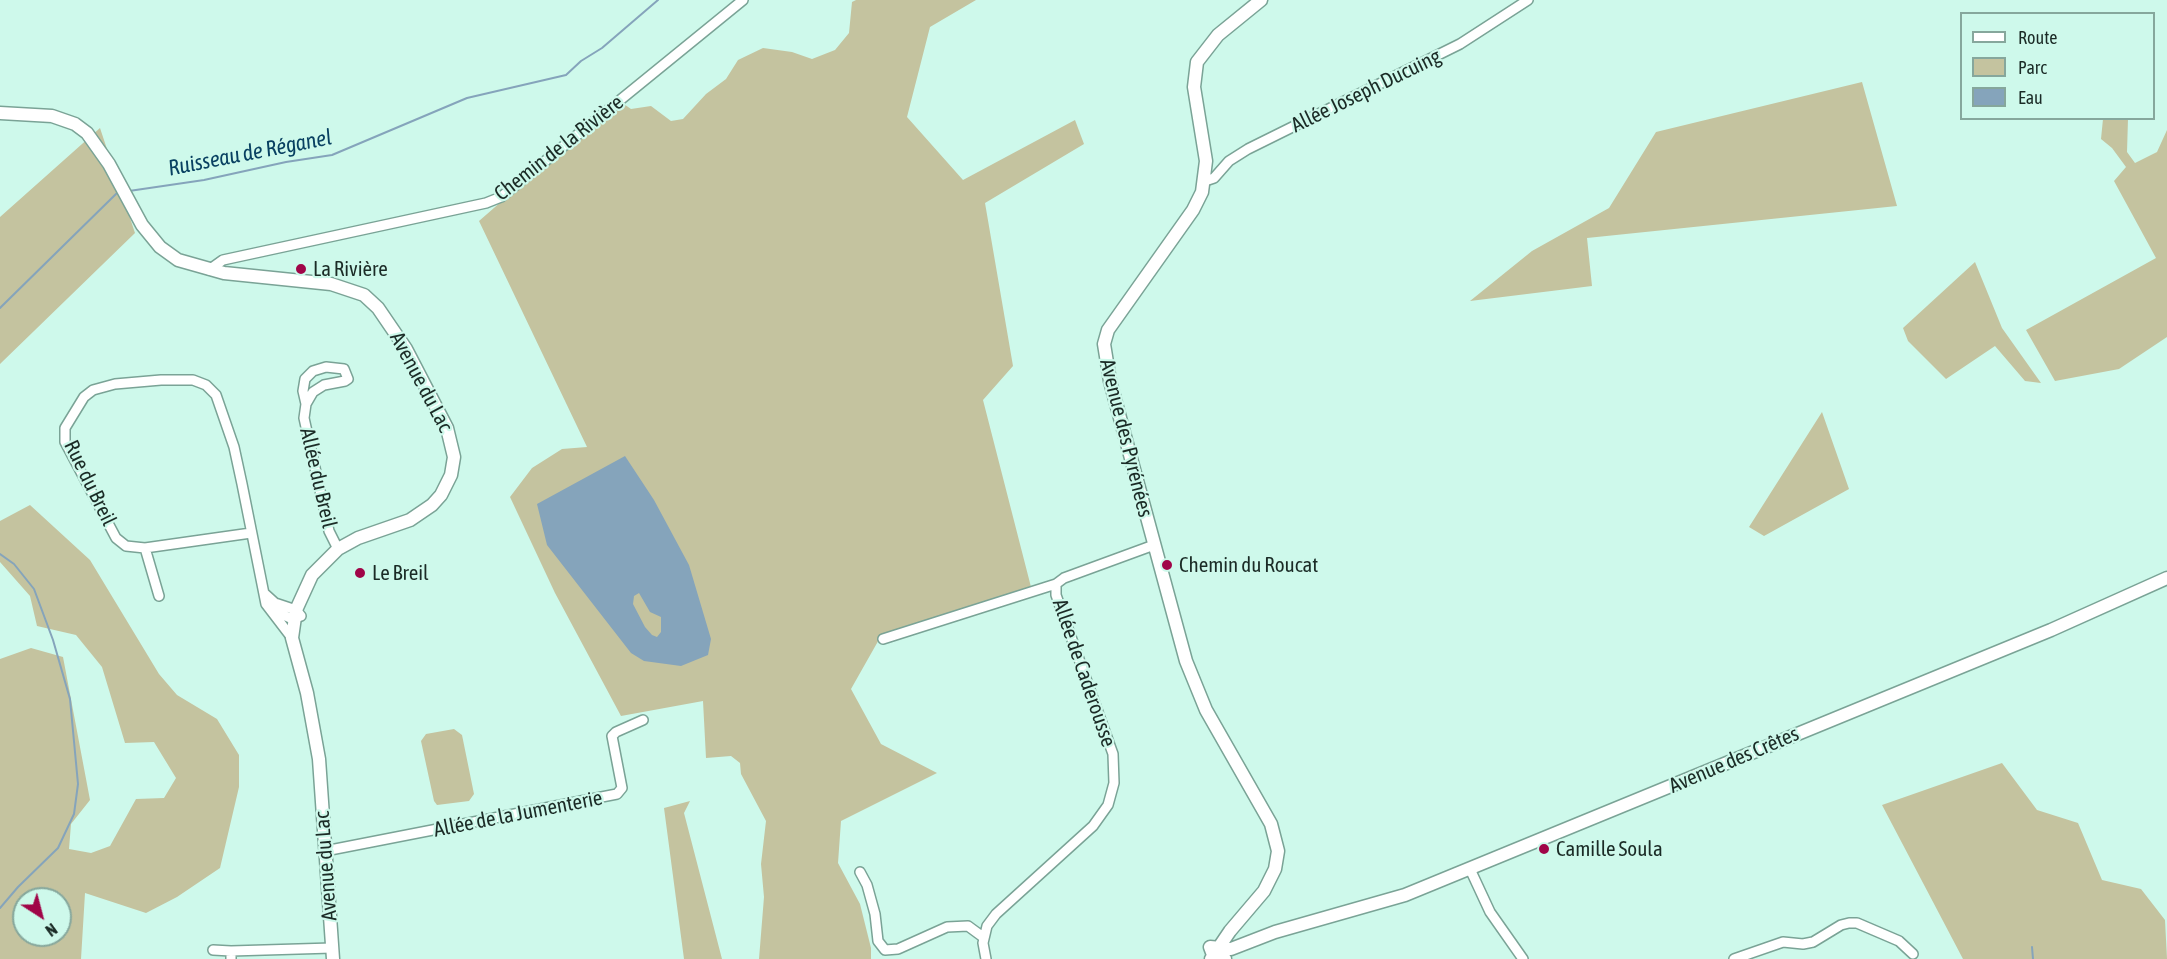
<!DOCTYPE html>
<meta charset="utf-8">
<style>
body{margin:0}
#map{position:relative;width:2167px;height:959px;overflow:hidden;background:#cef9eb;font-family:"Asap Condensed",sans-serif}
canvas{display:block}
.legend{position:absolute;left:1960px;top:12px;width:195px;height:108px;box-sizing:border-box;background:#cef9eb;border:2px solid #86a79c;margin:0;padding:8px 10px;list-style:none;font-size:18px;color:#1b2b26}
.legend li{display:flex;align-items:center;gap:12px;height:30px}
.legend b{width:30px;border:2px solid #86a79c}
.north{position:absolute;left:12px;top:887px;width:60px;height:60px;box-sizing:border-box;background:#cef9eb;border:2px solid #86a79c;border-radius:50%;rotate:144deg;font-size:16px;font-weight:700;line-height:24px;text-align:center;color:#1b2b26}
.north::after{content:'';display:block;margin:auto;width:21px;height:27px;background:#a00548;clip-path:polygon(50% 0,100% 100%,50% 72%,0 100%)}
</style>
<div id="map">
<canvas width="2167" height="959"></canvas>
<ul class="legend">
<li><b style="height:8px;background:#fff"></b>Route</li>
<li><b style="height:16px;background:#c4c39f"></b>Parc</li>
<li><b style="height:16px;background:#85a4bb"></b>Eau</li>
</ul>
<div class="north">N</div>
</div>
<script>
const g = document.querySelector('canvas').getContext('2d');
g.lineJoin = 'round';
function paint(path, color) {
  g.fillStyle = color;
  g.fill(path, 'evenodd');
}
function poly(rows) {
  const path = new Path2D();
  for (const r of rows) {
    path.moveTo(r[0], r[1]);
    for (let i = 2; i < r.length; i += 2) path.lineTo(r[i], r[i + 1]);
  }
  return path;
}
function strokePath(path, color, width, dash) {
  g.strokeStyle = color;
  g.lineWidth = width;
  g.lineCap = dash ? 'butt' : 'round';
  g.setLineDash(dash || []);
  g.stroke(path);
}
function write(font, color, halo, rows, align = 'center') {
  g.font = font + ' "Asap Condensed",sans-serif';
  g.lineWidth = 4.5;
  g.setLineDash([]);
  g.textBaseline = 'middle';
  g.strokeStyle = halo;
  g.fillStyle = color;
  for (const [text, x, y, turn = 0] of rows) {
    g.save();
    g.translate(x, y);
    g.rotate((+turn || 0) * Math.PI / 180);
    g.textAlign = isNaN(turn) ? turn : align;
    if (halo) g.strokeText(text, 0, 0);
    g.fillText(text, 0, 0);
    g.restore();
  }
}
const green = poly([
 [856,0,976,0,930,27,907,117,963,180,1075,120,1084,144,985,203,1013,366,983,400,1031,587,881,636,851,689,881,744,937,773,841,821,838,863,860,904,871,948,871,959,759,959,764,897,761,864,766,821,741,774,740,763,731,756,706,758,703,701,621,716,555,593,510,497,532,468,562,449,587,447,479,221,618,100,631,109,651,106,671,121,683,119,706,94,726,79,738,60,763,48,792,52,812,59,835,50,849,33,852,2],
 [1862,82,1897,206,1587,238,1592,286,1470,301,1532,251,1609,208,1656,132],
 [2103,119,2128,119,2127,152,2135,163,2157,152,2167,130,2167,337,2119,369,2055,381,2026,330,2156,258,2114,181,2126,167,2112,148,2101,139],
 [100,128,135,233,0,364,0,217],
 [1975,262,2002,328,2041,383,2025,381,1995,346,1946,379,1908,341,1903,328],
 [1822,412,1849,489,1764,536,1749,527],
 [30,505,90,560,159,674,177,695,217,719,239,755,239,787,220,868,177,897,146,913,85,893,81,959,0,959,0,659,31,648,63,657,90,800,71,824,69,849,91,853,110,846,136,799,164,798,176,778,154,742,125,743,102,667,76,635,37,626,30,596,0,562,0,521],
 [24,899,60,899,60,935,24,935],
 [454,729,462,735,474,794,469,801,437,805,434,801,421,741,426,734],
 [2002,763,2037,810,2078,823,2102,880,2141,889,2165,920,2167,959,1963,959,1882,805],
 [690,801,684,813,722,959,684,959,664,808]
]);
const water = poly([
 [625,456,654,500,689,565,711,639,708,655,681,666,644,661,631,653,547,545,537,504],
 [639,593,650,612,661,617,661,632,657,637,652,635,645,627,633,604,634,596]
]);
const stream = poly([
 [129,191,204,180,286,162,332,155,467,98,566,75,581,61,602,48,658,0],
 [0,308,117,193,120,192],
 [0,554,14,564,34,589,53,640,70,699,78,784,74,814,58,848,18,887,0,908],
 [2032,947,2033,959]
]);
const minor = poly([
 [1205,181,1214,178,1229,161,1248,149,1460,44,1528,0],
 [209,270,223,260,486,203,501,197,743,0],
 [306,404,303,391,305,379,313,371,326,367,344,369,348,379,345,381,324,385,313,392,306,404,304,418,329,531,338,549],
 [251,533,145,548,126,546,116,538,65,442,65,428,84,397,93,390,115,384,161,380,193,380,206,385,216,395,234,447,242,484,266,604,292,638],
 [145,548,159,596],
 [264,593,275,603,296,610,301,616,292,619,273,610],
 [883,639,1056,584,1064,578,1154,545],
 [325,851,617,794,622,788,612,736,616,732,643,720],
 [1470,869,1490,912,1523,959],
 [860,872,867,885,875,914,878,941,885,950,898,949,947,927,968,926,983,937],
 [213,950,231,951],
 [231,959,231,951,332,948],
 [986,959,983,943,987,926,996,914,1093,826,1108,805,1114,783,1113,754,1056,595,1056,584],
 [1734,959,1783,942,1803,944,1813,942,1841,925,1849,923,1857,923,1899,941,1913,954]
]);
const tertiary = poly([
 [0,113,52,116,75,124,87,133,109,164,142,225,160,247,178,260,224,273,331,284,364,295,378,308,406,349,447,428,454,457,451,475,441,495,432,505,410,520,358,538,338,549,312,575,296,610,292,638,307,693,319,759,333,959],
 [1211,959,1230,931,1264,891,1275,869,1278,851,1271,824,1206,710,1186,661,1110,381,1104,344,1108,330,1193,210,1202,192,1206,161,1194,87,1197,62,1218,35,1261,0],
 [1225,959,1213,955,1210,947,1231,949,1275,932,1405,895,2051,630,2167,578]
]);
const markers = [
 [301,269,6,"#a00548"],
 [1167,565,6,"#a00548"],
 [360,573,6,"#a00548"],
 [1544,849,6,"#a00548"]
];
const streetNames = [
 ["Allée Joseph Ducuing",1366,91,-26],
 ["Chemin de la Rivière",559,148,-38],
 ["Avenue du Lac",421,382,62],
 ["Avenue des Pyrénées",1126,438,76],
 ["Allée du Breil",318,478,77],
 ["Rue du Breil",90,483,64],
 ["Allée de Caderousse",1084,673,71],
 ["Avenue des Crêtes",1734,760,-23],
 ["Allée de la Jumenterie",518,814,-11],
 ["Avenue du Lac",326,866,-94]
];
const poiNames = [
 ["La Rivière",313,269],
 ["Chemin du Roucat",1179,565],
 ["Le Breil",372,573],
 ["Camille Soula",1556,849]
];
const waterNames = [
 ["Ruisseau de Réganel",250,153,-11]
];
paint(green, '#c4c39f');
paint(water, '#85a4bb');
strokePath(stream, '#85a4bb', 2);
strokePath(minor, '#7aa396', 12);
strokePath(tertiary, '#7aa396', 15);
strokePath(minor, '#fff', 9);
strokePath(tertiary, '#fff', 12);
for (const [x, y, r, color] of markers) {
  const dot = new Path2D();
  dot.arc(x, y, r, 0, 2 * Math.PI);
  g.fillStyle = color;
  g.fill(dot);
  strokePath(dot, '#cef9eb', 2);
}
write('21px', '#1b2b26', '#cef9eb', streetNames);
write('21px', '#1b2b26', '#cef9eb', poiNames, 'left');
write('italic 22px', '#084061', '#cef9eb', waterNames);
</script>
